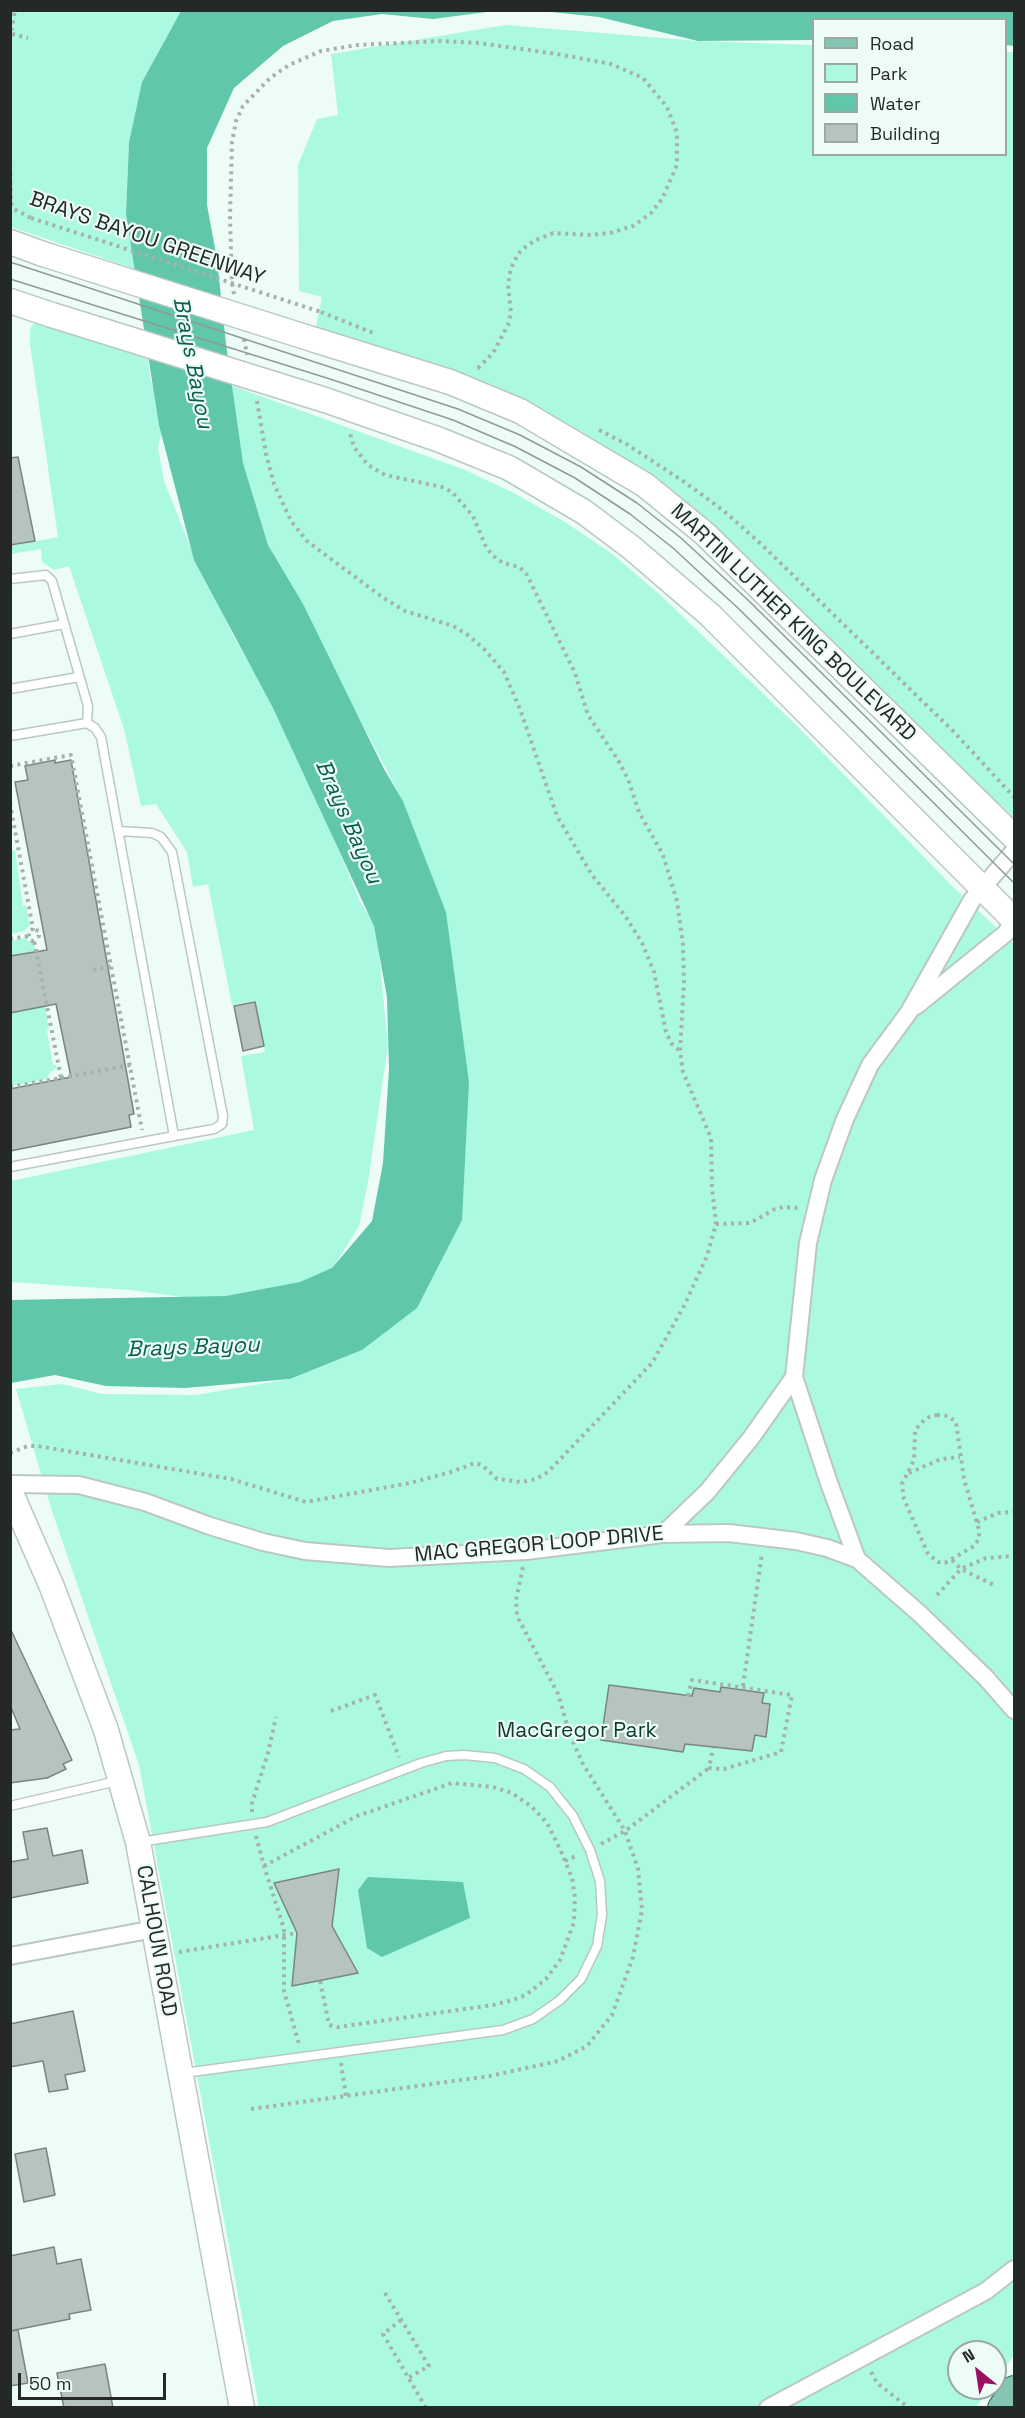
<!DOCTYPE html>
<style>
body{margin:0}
#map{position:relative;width:1025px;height:2418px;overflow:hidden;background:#edfcf6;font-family:"Space Grotesk",sans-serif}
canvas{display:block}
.frame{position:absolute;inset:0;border:12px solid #242927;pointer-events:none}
.legend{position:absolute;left:812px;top:18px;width:195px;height:138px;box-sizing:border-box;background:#edfcf6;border:2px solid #9da8a3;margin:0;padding:8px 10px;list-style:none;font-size:18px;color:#242927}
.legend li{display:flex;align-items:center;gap:12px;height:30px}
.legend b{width:30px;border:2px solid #9da8a3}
.north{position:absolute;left:947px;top:2340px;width:60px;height:60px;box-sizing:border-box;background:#edfcf6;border:2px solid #9da8a3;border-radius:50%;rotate:330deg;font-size:16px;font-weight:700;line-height:24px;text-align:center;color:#242927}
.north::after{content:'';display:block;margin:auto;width:21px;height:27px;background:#9b1061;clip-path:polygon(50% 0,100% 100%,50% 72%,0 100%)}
.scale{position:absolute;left:18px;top:2373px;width:148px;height:27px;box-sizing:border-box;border:3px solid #242927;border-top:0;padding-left:8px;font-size:18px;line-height:21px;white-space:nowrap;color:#242927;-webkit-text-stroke:4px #edfcf6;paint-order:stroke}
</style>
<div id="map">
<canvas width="1025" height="2418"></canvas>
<div class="frame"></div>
<ul class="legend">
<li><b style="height:8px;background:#86c4b3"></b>Road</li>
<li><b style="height:16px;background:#abf9e0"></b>Park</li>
<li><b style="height:16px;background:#61c7aa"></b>Water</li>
<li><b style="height:16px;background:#b6c3be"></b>Building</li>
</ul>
<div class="north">N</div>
<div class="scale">50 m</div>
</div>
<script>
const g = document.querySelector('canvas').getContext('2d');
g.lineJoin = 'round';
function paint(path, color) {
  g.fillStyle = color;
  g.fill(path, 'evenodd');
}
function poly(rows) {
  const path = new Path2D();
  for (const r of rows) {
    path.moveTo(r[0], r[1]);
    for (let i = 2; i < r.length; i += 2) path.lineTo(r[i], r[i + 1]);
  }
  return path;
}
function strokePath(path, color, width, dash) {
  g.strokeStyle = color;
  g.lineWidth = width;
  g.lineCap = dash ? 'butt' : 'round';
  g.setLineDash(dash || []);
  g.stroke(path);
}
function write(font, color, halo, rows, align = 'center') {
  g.font = font + ' "Space Grotesk",sans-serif';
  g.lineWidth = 4.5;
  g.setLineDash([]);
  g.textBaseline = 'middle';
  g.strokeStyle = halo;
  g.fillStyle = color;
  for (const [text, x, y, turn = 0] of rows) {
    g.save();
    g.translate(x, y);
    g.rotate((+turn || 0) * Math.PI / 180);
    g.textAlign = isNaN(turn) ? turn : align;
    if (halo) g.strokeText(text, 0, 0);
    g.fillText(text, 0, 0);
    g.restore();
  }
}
const green = poly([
 [11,11,181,11,142,82,129,142,126,214,135,269,11,227],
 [506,25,698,41,813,45,814,154,1006,154,1006,52,1014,52,1013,816,948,758,696,511,610,450,564,424,431,365,316,327,322,297,299,291,298,165,317,119,338,115,331,54],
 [36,320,148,359,151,382,160,399,162,431,158,448,164,481,190,546,234,637,292,738,361,904,376,924,388,1045,368,1182,359,1226,333,1268,282,1294,220,1302,130,1290,11,1282,11,1181,254,1130,241,1056,265,1052,254,1001,232,1005,208,884,193,887,187,852,156,804,141,806,124,729,69,566,54,570,42,562,41,549,11,554,10,546,58,537,30,344,30,329],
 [230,385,465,470,514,493,565,522,611,553,657,592,796,725,954,888,1014,944,1014,2355,995,2382,995,2352,959,2352,959,2388,990,2388,976,2407,259,2407,139,1765,52,1511,16,1389,62,1384,102,1394,196,1395,290,1379,362,1350,446,912,403,801,268,545,243,463],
 [15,850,23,906,26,906,30,925,24,931,11,934,11,851],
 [26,938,29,942,34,942,37,964,11,958,11,941],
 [45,1006,49,1028,47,1031,53,1065,56,1065,57,1068,50,1072,47,1079,11,1086,11,1013]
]);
const water = poly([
 [181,11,494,11,433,19,382,14,333,21,283,46,234,88,207,148,207,205,217,259,226,344,243,463,268,545,303,604,384,769,403,801,446,912,469,1082,462,1220,417,1308,362,1350,290,1379,185,1388,106,1386,55,1375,11,1383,10,1300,226,1296,300,1282,332,1268,372,1221,383,1163,389,1069,387,997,374,926,273,708,194,560,159,425,126,214,129,142,142,82],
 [542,11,1014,11,1014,46,1006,45,1006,20,814,20,813,40,698,41,599,17],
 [368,1877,463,1882,470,1918,382,1957,367,1948,358,1890]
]);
const building = poly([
 [18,457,35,541,10,545,10,458,18,457],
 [55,760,55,763,71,760,134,1114,129,1115,131,1127,10,1151,10,1089,71,1077,56,1004,10,1013,10,956,47,950,15,782,28,780,25,766,55,760],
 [255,1002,264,1046,243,1051,234,1006,255,1002],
 [10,1628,72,1760,63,1764,66,1769,47,1778,10,1783,10,1730,20,1729,10,1705,10,1628],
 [609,1685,692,1696,694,1688,720,1692,721,1687,764,1693,762,1703,770,1704,766,1737,755,1735,752,1751,685,1744,683,1752,601,1740,609,1685],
 [47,1828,53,1856,82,1850,88,1883,10,1898,10,1862,28,1859,23,1832,47,1828],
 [339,1869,332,1926,358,1973,292,1986,297,1933,274,1883,339,1869],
 [73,2011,85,2071,65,2075,68,2089,49,2092,43,2061,10,2067,10,2024,73,2011],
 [46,2148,55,2195,24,2202,15,2154,46,2148],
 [54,2247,57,2264,81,2259,91,2310,69,2314,70,2319,10,2331,10,2256,54,2247],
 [18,2330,28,2383,10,2386,10,2331,18,2330],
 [105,2364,113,2408,64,2408,57,2373,105,2364]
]);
const path = poly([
 [12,34,28,38],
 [10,38,15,10],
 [10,158,11,203,14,209,31,218],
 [234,294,232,283,230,218,232,142,236,121,243,106,270,78,289,65,321,51,357,45,441,41,479,43,557,54,611,64,643,78,667,107,677,133,677,165,662,199,651,213,633,226,610,233,591,235,553,233,534,241,524,248,518,254,511,268,508,285,511,313,508,325,493,353,478,368,474,367],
 [321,312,376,334],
 [244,339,247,355],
 [257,401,266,454,274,484,291,521,307,541,382,597,405,611,453,626,468,635,485,650,504,672,520,709,557,816,592,875,626,917,642,943,654,972,666,1032,671,1043,680,1051],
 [599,430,628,445,686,483,724,511,761,544,954,732,1014,797],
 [10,766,71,755,142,1130],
 [10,803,33,929,29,931,29,936,32,941,39,936,39,931,33,929],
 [10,939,29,936],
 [93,970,111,966],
 [61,1078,130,1065],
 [10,1087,61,1078,34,940],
 [716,1224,750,1223,775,1209,783,1207,801,1208],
 [937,1415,948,1416,956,1422,964,1479,979,1530,979,1539,974,1546,945,1563,938,1562,928,1554,904,1499,902,1484,914,1460,915,1430,926,1418,937,1415],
 [10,1453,28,1446,38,1446,231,1479,306,1502,410,1483,451,1472,475,1463,482,1465,497,1479,522,1482,536,1479,548,1472,652,1363,684,1306,707,1256,716,1224,712,1188,711,1138,683,1072,680,1051,684,982,683,945,677,901,663,855,639,812,628,779,618,760,588,715,575,673,526,573,519,567,503,563,492,555,486,547,473,516,452,492,442,487,385,475,368,465,354,447,349,430],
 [909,1473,941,1459,960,1457],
 [977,1522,998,1513,1014,1512],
 [952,1560,961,1569,996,1586],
 [937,1595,961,1569,986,1558,1014,1556],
 [743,1686,762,1553],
 [688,1696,692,1680,792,1695,781,1752,724,1769,709,1768,713,1748],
 [331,1711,375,1695,399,1757],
 [252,1812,252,1803,268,1753,276,1717],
 [256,1836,264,1866,284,1929,284,1991,299,2044],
 [601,1844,625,1831,709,1768],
 [565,1861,578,1855],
 [264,1866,357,1816,452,1783,493,1787,512,1793,532,1807,547,1823,560,1849,572,1878,575,1898,574,1922,560,1960,546,1979,526,1995,513,2000,493,2005,338,2027,329,2025,320,1980],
 [179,1952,297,1933],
 [341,2063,346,2096],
 [251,2109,490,2076,558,2061,587,2046,612,2015,633,1957,642,1910,638,1869,625,1831,583,1764,570,1735,558,1694,517,1616,516,1600,523,1567],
 [385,2293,429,2366,408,2378],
 [401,2320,383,2334,426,2408],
 [871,2372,877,2383,909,2408]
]);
const lane = poly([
 [10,579,46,575,52,581,88,706,87,723],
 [10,634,64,624],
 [10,689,79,677],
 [10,736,87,723,95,728,101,737,174,1136,10,1167],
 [119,831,152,833,161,837,172,852,223,1116,222,1124,214,1129,174,1136],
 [10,1806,117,1781],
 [140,1842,267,1822,421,1763,446,1756,464,1755,495,1758,524,1769,550,1787,573,1816,590,1850,600,1881,602,1915,597,1946,581,1979,560,2000,533,2019,503,2030,184,2073]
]);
const street = poly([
 [916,1006,1006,933,1014,920],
 [794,1377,829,1483,857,1559],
 [10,1484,79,1485,145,1502,210,1526,263,1542,305,1551,389,1558,526,1551,663,1534,729,1533,796,1541,827,1548,857,1559,920,1614,986,1678,1014,1710],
 [663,1534,707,1492,751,1438,794,1377,808,1243,823,1180,845,1119,870,1065,909,1012,972,900,1014,851],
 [10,1956,154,1929],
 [768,2408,986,2291,1014,2269]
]);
const secondary = poly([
 [10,242,43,254],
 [10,301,52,315],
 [315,340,450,382,520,411,645,485,704,533,1014,837],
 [325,400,440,440,509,468,584,512,632,548,710,615,1014,920],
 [10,1491,52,1587,106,1730,138,1842,242,2408]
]);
const primary = poly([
 [1001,2408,1014,2389]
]);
const tram = poly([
 [10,262,458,409,520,435,581,467,637,503,681,538,749,601,1014,864],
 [10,279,330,379,453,420,516,447,575,478,630,514,673,548,740,610,1014,883]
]);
const pathBridge = poly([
 [31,218,321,312]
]);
const secondaryBridge = poly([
 [43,254,315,340],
 [52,315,325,400]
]);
const streetNames = [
 ["BRAYS BAYOU GREENWAY",147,239,19],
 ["MARTIN LUTHER KING BOULEVARD",793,623,44],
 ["MAC GREGOR LOOP DRIVE",539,1545,-5],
 ["CALHOUN ROAD",156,1941,80]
];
const parkNames = [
 ["MacGregor Park",577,1731]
];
const waterNames = [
 ["Brays Bayou",192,363,79],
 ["Brays Bayou",348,822,66],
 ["Brays Bayou",193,1348,-2]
];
paint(green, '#abf9e0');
paint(water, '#61c7aa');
paint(building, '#b6c3be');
strokePath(building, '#788581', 1.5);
strokePath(lane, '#bac8c3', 11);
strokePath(street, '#bac8c3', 20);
strokePath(secondary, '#bac8c3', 27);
strokePath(primary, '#2f7462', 28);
strokePath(path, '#a5b1ac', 4, [3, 4.5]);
strokePath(lane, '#fff', 8);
strokePath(street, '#fff', 16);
strokePath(secondary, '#fff', 24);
strokePath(primary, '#86c4b3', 26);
strokePath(tram, '#909a96', 1.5);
strokePath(secondaryBridge, '#bac8c3', 27, []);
strokePath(pathBridge, '#a5b1ac', 4, [3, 4.5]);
strokePath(secondaryBridge, '#fff', 24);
write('21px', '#242927', '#edfcf6', streetNames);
write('21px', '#0b3a2e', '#edfcf6', parkNames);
write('italic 22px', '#075e4b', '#edfcf6', waterNames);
</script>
